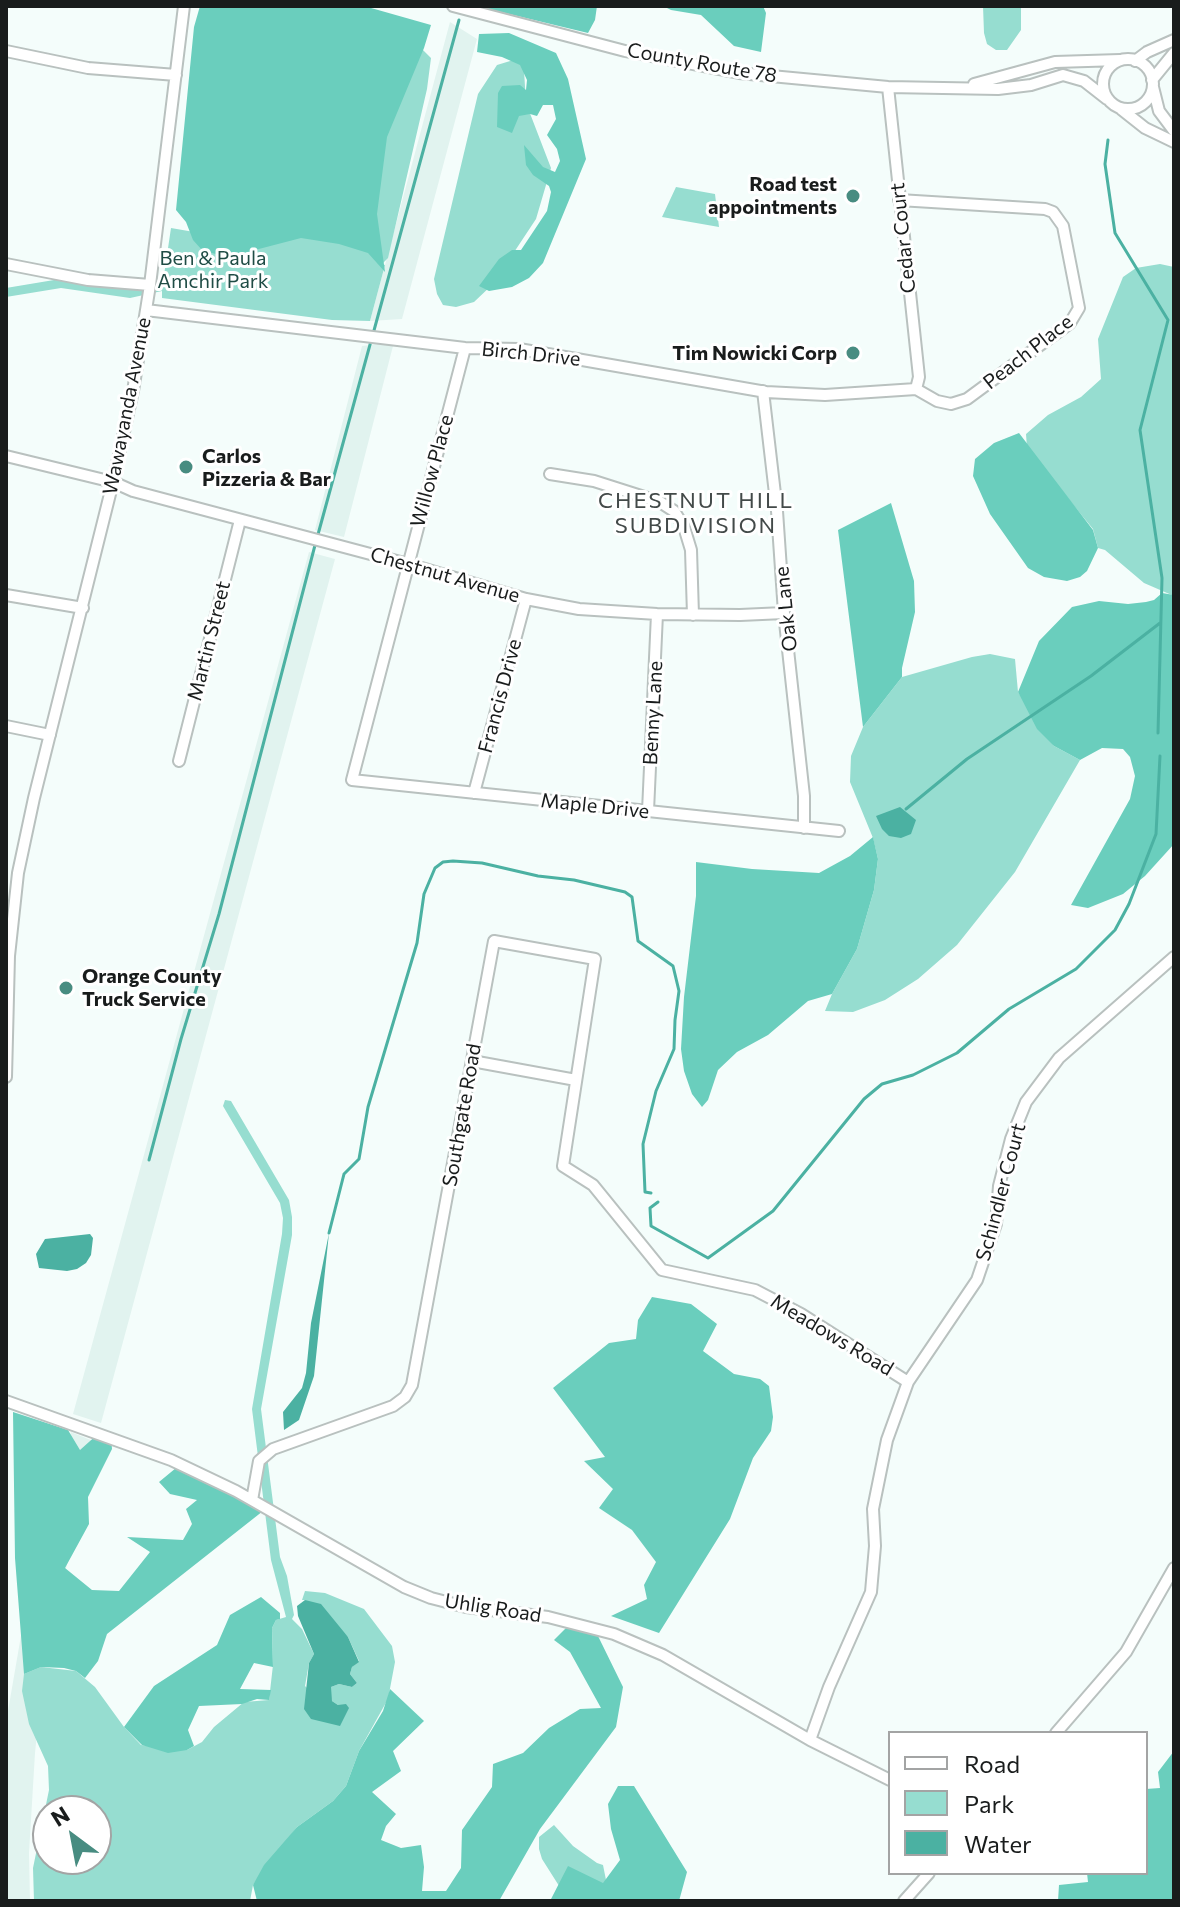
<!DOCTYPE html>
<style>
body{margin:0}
#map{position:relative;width:1180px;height:1907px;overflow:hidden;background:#f4fdfb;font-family:Commissioner,sans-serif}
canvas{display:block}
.frame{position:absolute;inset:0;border:8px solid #191c1c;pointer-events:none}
.legend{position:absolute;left:888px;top:1731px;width:260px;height:144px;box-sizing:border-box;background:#fff;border:2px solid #a3a4a4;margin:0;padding:10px 14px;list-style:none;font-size:24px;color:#191c1c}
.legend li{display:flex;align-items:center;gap:16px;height:40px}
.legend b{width:40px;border:2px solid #a3a4a4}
.north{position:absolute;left:32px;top:1795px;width:80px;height:80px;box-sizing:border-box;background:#fff;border:2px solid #a3a4a4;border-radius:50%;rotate:328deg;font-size:22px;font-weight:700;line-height:32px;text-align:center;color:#191c1c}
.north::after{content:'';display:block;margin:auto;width:28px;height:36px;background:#488c81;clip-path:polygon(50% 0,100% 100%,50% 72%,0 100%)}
</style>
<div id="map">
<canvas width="1180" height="1907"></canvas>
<div class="frame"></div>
<ul class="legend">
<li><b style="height:10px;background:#fff"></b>Road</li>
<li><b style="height:22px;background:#96ddd0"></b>Park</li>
<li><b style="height:22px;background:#4bb1a2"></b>Water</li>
</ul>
<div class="north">N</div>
</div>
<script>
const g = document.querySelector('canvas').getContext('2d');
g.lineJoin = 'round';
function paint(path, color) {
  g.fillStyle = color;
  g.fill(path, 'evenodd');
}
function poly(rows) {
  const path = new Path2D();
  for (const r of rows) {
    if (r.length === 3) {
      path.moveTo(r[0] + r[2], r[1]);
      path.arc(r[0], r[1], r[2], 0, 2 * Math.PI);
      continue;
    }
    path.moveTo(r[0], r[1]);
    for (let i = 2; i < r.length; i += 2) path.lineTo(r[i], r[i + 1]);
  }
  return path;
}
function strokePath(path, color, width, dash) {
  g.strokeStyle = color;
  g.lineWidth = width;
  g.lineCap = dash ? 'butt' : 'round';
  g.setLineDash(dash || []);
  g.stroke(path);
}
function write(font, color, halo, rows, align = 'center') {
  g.font = font + ' Commissioner,sans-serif';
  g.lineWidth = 6;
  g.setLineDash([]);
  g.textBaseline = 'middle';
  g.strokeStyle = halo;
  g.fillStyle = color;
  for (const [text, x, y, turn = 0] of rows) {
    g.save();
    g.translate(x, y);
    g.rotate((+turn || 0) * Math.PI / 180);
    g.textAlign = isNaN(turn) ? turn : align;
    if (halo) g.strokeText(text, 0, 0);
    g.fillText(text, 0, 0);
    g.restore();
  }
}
const built = poly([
 [450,22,477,39,402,319,370,321],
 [394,342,344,537,315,530,362,346],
 [309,552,335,559,101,1423,73,1414],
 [71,1432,98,1443,58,1600,42,1685,35,1753,29,1853,30,1901,6,1901,8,1711,28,1595]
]);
const green = poly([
 [983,6,1021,6,1021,30,1007,50,996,50,987,44,984,33],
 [422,49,431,58,427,89,388,258,382,264,385,265,370,321,332,320,162,298,162,291,130,298,61,288,6,297,6,288,60,279,130,289,163,282,171,228,240,240],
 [520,58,524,70,526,103,551,168,536,219,493,284,474,302,456,307,443,305,437,294,434,279,478,94,497,65],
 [676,187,715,194,719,227,662,217],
 [1160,264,1174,267,1174,596,1144,583,1105,550,1098,548,1093,529,1027,448,1026,434,1048,415,1081,397,1101,379,1098,339,1123,277,1136,268],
 [990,654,1015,659,1018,692,1054,746,1080,760,1015,872,957,945,918,979,885,1000,853,1012,825,1011,832,994,857,949,874,890,878,859,873,838,850,782,851,756,863,727,902,677,972,657],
 [225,1100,231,1101,289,1200,292,1217,292,1235,261,1409,280,1557,287,1576,294,1615,292,1619,302,1629,314,1654,309,1663,305,1686,342,1722,338,1705,332,1701,330,1695,331,1687,339,1684,352,1687,357,1683,350,1674,352,1667,359,1661,348,1637,305,1600,302,1600,305,1591,325,1593,364,1609,392,1646,395,1662,388,1699,359,1751,346,1786,333,1801,297,1827,253,1885,250,1901,34,1901,33,1868,49,1790,48,1766,29,1724,22,1691,24,1674,41,1667,76,1671,95,1687,124,1727,141,1745,187,1750,202,1742,214,1727,244,1702,269,1700,273,1665,272,1628,276,1620,286,1617,271,1560,252,1409,282,1234,283,1218,280,1203,223,1106],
 [48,1811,96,1811,96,1859,48,1859],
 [554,1825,573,1846,597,1863,603,1865,609,1895,561,1889,542,1859,539,1849,539,1837]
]);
const forest = poly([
 [200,6,364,6,431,25,424,48,387,137,377,214,385,272,368,253,339,244,301,238,232,256,219,255,202,250,193,240,186,222,176,210,194,27],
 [476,6,597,6,595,20,588,33],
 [663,6,763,6,766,13,761,52,734,46,701,15,671,10],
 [509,33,556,53,568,79,586,159,543,263,529,278,512,287,489,291,479,286,499,259,512,250,521,250,547,211,551,192,549,186,533,175,526,165,524,145,543,167,555,172,560,161,557,149,547,135,556,119,553,105,543,105,537,116,530,114,519,116,512,133,497,127,498,93,502,86,520,85,526,90,527,80,520,65,502,57,477,52,479,34],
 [1019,433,1093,530,1098,548,1087,571,1080,577,1067,581,1044,577,1028,568,990,514,973,476,975,459,994,443],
 [891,503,914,581,915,612,902,668,902,677,863,727,838,530],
 [1162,593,1174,595,1174,844,1145,876,1123,894,1088,908,1071,905,1130,799,1135,776,1130,757,1123,749,1102,748,1080,760,1054,746,1037,729,1018,692,1039,641,1072,607,1099,601,1128,604,1146,602,1154,600],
 [873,837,878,859,874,890,857,949,832,994,808,1001,768,1035,737,1052,718,1070,708,1100,702,1107,692,1094,684,1071,681,1049,684,997,696,896,696,862,752,869,819,873,850,856],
 [652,1297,691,1304,717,1324,703,1351,734,1374,760,1379,769,1386,773,1417,771,1431,753,1458,730,1519,659,1633,611,1616,647,1599,644,1585,656,1562,632,1530,599,1508,613,1489,584,1461,605,1457,553,1388,609,1343,636,1339,638,1320],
 [13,1412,68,1430,80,1450,99,1433,111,1437,112,1449,88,1497,89,1524,65,1568,92,1590,119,1591,150,1552,127,1537,183,1540,192,1524,186,1509,197,1500,170,1494,159,1482,182,1463,263,1511,107,1634,98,1661,85,1678,76,1671,64,1668,41,1667,24,1674,15,1558],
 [261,1597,280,1613,280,1619,276,1620,272,1628,273,1667,254,1663,240,1689,271,1690,269,1700,257,1699,242,1704,199,1706,188,1730,194,1746,187,1750,168,1753,142,1745,124,1727,154,1686,217,1645,230,1615],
 [570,1624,598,1636,623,1687,616,1727,540,1829,499,1901,257,1901,253,1885,264,1865,297,1827,333,1801,346,1786,359,1751,383,1711,390,1689,424,1721,393,1751,401,1771,372,1792,396,1814,386,1826,381,1840,401,1848,421,1845,424,1867,422,1891,446,1891,461,1868,462,1830,492,1787,493,1764,523,1753,549,1728,580,1709,601,1708,570,1652,554,1640],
 [1174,1751,1174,1901,1058,1901,1059,1885,1088,1882,1087,1873,1146,1873,1146,1789,1160,1788,1158,1772],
 [618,1786,634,1786,687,1872,679,1901,550,1901,568,1866,603,1883,620,1860,611,1829,608,1804]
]);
const water = poly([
 [900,807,916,820,911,834,901,838,889,836,882,829,876,816],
 [329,1233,314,1376,299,1420,284,1430,283,1412,302,1388,306,1373,311,1323],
 [90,1234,93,1238,91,1255,86,1263,77,1269,67,1271,39,1268,36,1254,45,1239],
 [305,1600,321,1604,348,1637,359,1662,352,1667,350,1674,357,1683,352,1687,339,1684,331,1687,332,1701,338,1705,346,1704,349,1708,340,1726,311,1719,304,1709,309,1663,314,1654,298,1616,297,1606]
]);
const stream = poly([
 [1108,140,1105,164,1115,233,1168,320,1140,430,1162,578,1158,733],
 [373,334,459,20],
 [906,809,967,759,1091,676,1160,623],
 [149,1160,181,1039,219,914,314,549,371,341],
 [658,1202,650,1208,651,1226,708,1258,773,1211,864,1099,882,1084,913,1075,957,1053,1009,1009,1076,969,1115,930,1129,904,1156,834,1160,756],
 [329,1233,344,1174,359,1159,368,1107,417,943,424,894,435,868,443,862,453,861,482,863,538,876,574,880,625,892,632,897,638,941,673,966,679,991,675,1020,674,1049,656,1091,643,1144,645,1192,651,1193]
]);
const minor = poly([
 [453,6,625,51,739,73,888,87,998,89,1031,85,1063,75,1084,81,1107,99],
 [6,51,88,68,176,75],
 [1128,84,25],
 [1135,61,1147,52,1174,40],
 [1152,80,1174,53],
 [974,84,1055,62,1120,60],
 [888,87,919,377,916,389],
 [1153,87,1159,111,1174,131],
 [1121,109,1145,128,1174,142],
 [899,200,1045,209,1053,212,1063,226,1079,308,1070,323,967,399,951,404,937,401,916,389],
 [6,264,88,280,150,285],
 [146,310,465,348,519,349,766,392,825,395,916,389],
 [465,348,352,780,839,831],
 [763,391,777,511,784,613,804,796,804,828],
 [6,456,113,482,133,491,408,564,526,599,579,609,657,614,740,615,784,613],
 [550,474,594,481,660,502,674,511,684,527,691,550,693,615],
 [6,595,83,608],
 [6,726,50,735],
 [179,761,240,520],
 [474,793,526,599],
 [648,811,657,614],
 [472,1061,576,1080],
 [6,1077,9,956,18,873,34,798,113,482,133,391,150,285,184,6],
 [6,1401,171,1460,236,1491,404,1587,431,1598,466,1607,548,1617,614,1634,663,1655,810,1740,890,1780],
 [252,1500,259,1461,273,1449,393,1406,405,1397,412,1385,494,941,595,959,563,1166,593,1185,662,1270,755,1290,801,1314,908,1382],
 [1056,1733,1126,1652,1174,1568],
 [810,1740,829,1687,871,1592,875,1546,873,1509,887,1440,908,1382,977,1280,996,1224,999,1186,1011,1139,1026,1102,1059,1058,1174,957],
 [904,1901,929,1873]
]);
const markers = [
 [853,196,8,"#488c81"],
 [853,353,8,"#488c81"],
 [186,467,8,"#488c81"],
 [66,988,8,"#488c81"]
];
const streetNames = [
 ["County Route 78",702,63,10],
 ["Cedar Court",903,238,-96],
 ["Peach Place",1028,352,-38],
 ["Birch Drive",531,354,6],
 ["Wawayanda Avenue",127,406,-79],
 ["Willow Place",432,471,-75],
 ["Chestnut Avenue",445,575,16],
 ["Oak Lane",786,609,-96],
 ["Martin Street",209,641,-76],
 ["Francis Drive",500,696,-75],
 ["Benny Lane",653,713,-87],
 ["Maple Drive",595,806,6],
 ["Southgate Road",462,1115,-80],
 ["Schindler Court",1001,1192,-75],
 ["Meadows Road",832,1335,31],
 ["Uhlig Road",493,1608,9]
];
const poiNames = [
 ["Road test",837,184],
 ["appointments",837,207],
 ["Tim Nowicki Corp",837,353],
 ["Carlos",202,456,"left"],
 ["Pizzeria & Bar",202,479,"left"],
 ["Orange County",82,976,"left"],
 ["Truck Service",82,999,"left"]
];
const parkNames = [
 ["Ben & Paula",213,258],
 ["Amchir Park",213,281]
];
const neighbourhoodNames = [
 ["CHESTNUT HILL",696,501],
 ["SUBDIVISION",696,526]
];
paint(built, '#e1f3ef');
paint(green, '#96ddd0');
paint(forest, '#6acebd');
paint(water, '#4bb1a2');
strokePath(stream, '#4bb1a2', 3);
strokePath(minor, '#b9c1bf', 14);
strokePath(minor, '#fff', 10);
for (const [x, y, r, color] of markers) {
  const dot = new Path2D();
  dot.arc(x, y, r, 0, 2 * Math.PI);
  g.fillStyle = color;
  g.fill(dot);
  strokePath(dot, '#fff', 3);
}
write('20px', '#191c1c', '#fff', streetNames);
write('bold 20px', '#191c1c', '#fff', poiNames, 'right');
write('20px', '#1f4c45', '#fff', parkNames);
g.letterSpacing = '2px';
write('22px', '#434a49', '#fff', neighbourhoodNames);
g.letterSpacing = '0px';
</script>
